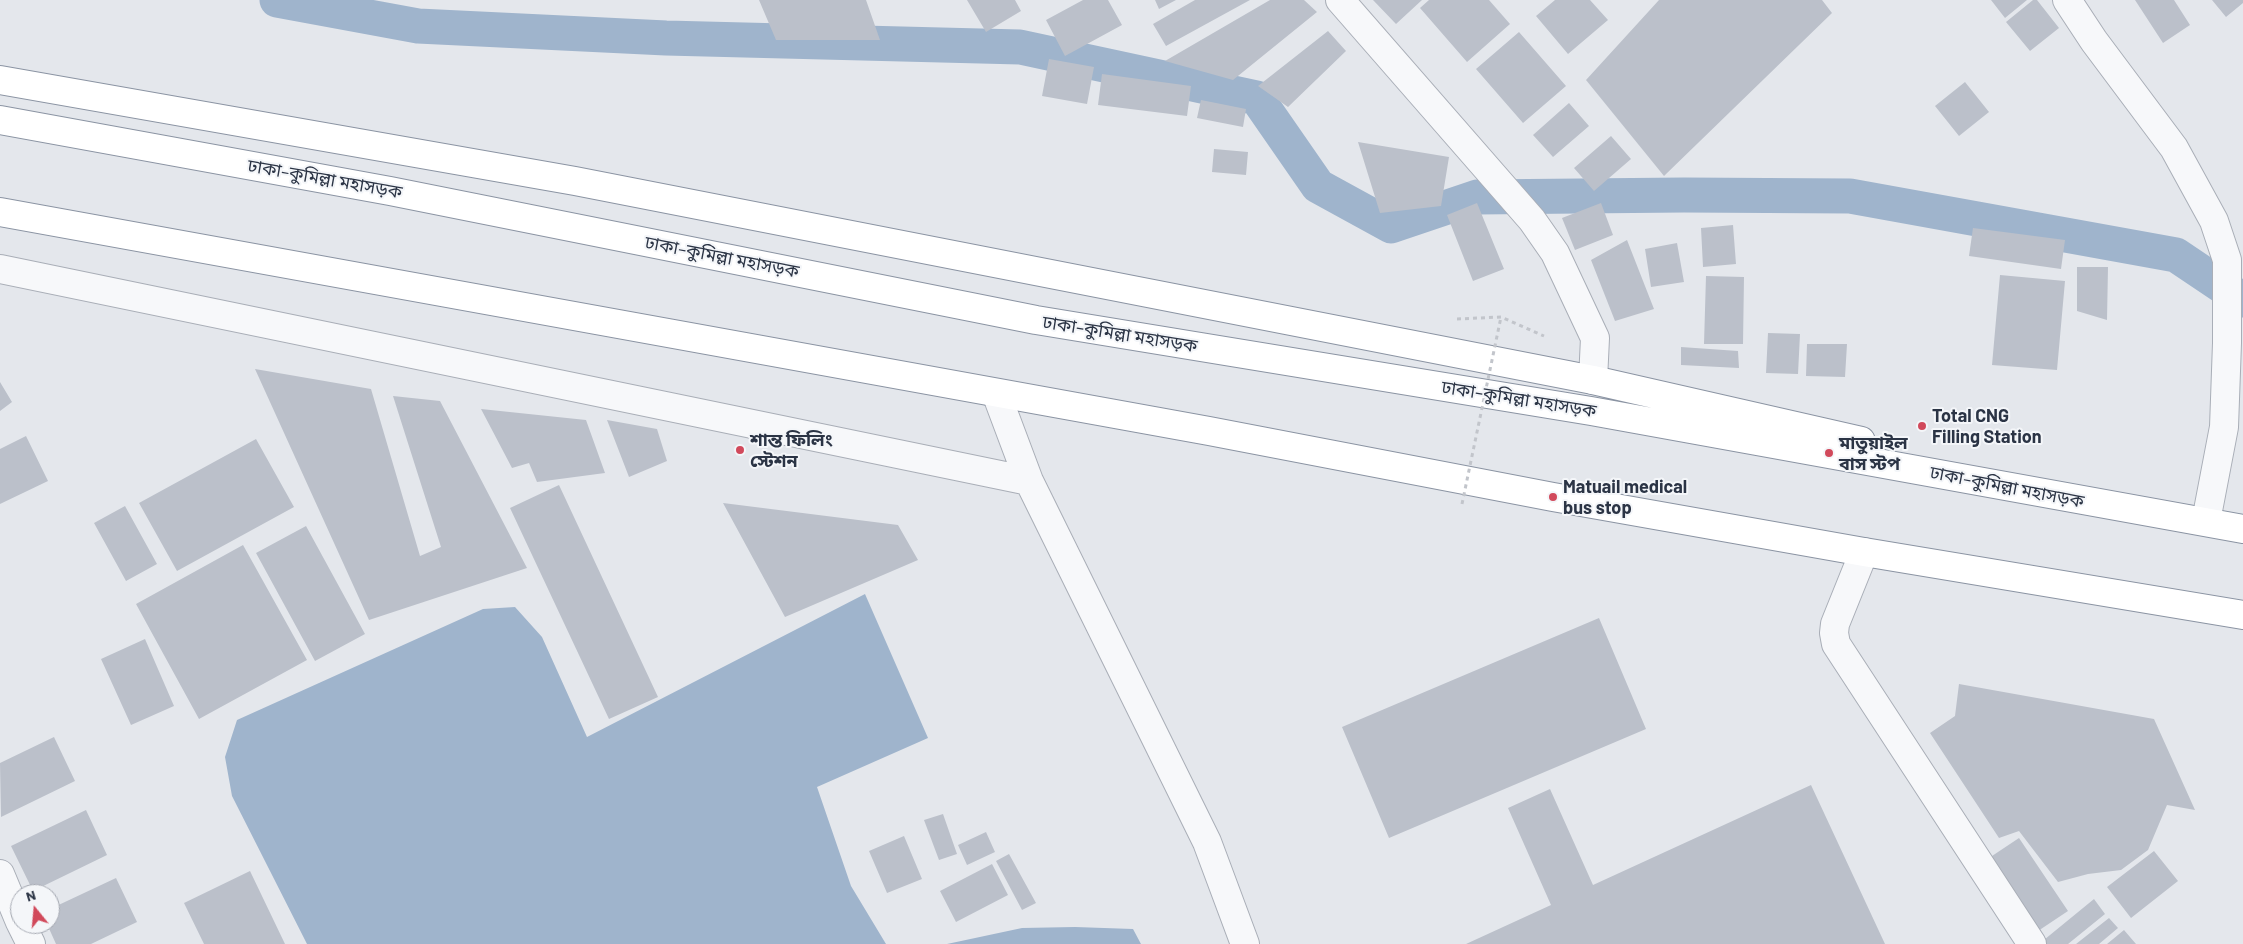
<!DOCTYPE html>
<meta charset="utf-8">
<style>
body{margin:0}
#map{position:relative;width:2243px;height:944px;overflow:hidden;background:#e4e7ec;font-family:Barlow,sans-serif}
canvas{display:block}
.north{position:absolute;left:10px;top:884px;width:50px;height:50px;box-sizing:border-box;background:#f4f6f9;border:1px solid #a4a8b1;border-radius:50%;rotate:343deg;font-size:14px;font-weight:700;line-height:20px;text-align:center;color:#2b3445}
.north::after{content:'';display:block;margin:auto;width:18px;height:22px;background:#d1495b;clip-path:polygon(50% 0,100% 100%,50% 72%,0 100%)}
</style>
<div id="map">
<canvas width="2243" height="944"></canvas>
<div class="north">N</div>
</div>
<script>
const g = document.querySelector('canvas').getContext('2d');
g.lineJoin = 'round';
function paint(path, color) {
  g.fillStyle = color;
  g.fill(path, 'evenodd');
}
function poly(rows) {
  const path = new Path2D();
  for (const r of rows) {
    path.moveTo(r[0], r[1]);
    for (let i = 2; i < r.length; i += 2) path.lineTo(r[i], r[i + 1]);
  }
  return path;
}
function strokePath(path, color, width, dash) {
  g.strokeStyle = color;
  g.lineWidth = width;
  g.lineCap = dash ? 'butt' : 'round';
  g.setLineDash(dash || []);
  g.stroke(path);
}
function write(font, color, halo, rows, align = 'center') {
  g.font = font + ' Barlow,"Noto Sans Bengali",sans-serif';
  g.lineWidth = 4;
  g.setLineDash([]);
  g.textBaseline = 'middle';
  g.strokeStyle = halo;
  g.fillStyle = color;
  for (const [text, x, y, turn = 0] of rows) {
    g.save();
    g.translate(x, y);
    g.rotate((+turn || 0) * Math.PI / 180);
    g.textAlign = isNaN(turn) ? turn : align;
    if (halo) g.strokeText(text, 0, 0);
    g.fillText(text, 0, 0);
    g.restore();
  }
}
const water = poly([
 [865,594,928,738,817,787,851,886,886,944,307,944,232,796,225,757,237,720,483,609,515,607,542,637,587,737],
 [1075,927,1133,929,1141,944,947,944,1022,928]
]);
const canal = poly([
 [277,0,418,26,666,38,1020,47,1257,98,1318,186,1391,226,1477,197,1684,195,1850,196,2176,255,2243,300]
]);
const building = poly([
 [759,0,866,0,880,40,776,40],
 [967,0,1015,0,1021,11,986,32],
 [1083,0,1108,0,1122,25,1065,56,1046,20],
 [1155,0,1176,0,1159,9],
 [1195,0,1250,0,1166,46,1153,24],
 [1270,0,1304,0,1317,12,1233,80,1165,61],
 [1373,0,1422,0,1396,24],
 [1429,0,1489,0,1510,24,1467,62,1420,8],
 [1555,0,1590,0,1608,20,1568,54,1536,16],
 [1659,0,1822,0,1832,13,1664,176,1586,80],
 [1991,0,2027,0,2005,18],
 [2033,0,2037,0,2059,28,2030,51,2006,22],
 [2135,0,2174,0,2190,25,2163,43],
 [2212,0,2243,0,2243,3,2226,17],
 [1328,31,1346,51,1288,107,1258,86],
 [1519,32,1566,86,1523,123,1476,69],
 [1049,59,1094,67,1087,104,1042,96],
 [1102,74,1191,86,1187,116,1098,105],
 [1965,82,1989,112,1959,136,1935,106],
 [1201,100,1246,109,1243,127,1197,118],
 [1569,103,1589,126,1553,157,1533,135],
 [1611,136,1631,159,1594,191,1574,168],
 [1358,142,1449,157,1441,206,1380,213],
 [1214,149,1248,152,1246,175,1212,172],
 [1477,203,1504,269,1473,281,1447,215],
 [1601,203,1613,235,1575,250,1562,218],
 [1733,225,1736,264,1703,267,1701,228],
 [1973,228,2065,240,2061,269,1969,256],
 [1627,240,1654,309,1615,321,1591,260],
 [1677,243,1684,282,1651,287,1645,249],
 [2077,267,2108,267,2107,320,2077,311],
 [2000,275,2065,281,2057,370,1992,365],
 [1706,276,1744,277,1743,344,1704,344],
 [1768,333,1800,334,1798,374,1766,373],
 [1807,344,1847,344,1845,377,1806,376],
 [1681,347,1738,351,1739,368,1681,365],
 [255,369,371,389,420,556,441,547,393,396,440,401,527,568,369,620],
 [0,382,12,402,0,411],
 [481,409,586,420,605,473,537,482,529,463,512,468],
 [607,420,657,429,667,461,629,477],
 [26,436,48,481,0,504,0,449],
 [256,439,294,507,177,571,139,503],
 [559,485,658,697,609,719,510,508],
 [723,503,898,525,918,560,785,617],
 [125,506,157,564,126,581,94,523],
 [306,526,365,634,315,661,256,553],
 [243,545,307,660,199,719,136,604],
 [1599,618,1646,729,1389,838,1342,727],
 [145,639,174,706,131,725,101,659],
 [1959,684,2154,719,2195,810,2167,805,2148,850,2121,870,2088,874,2058,882,2019,831,1999,838,1930,733,1955,716],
 [54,737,75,781,1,817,0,763],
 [1811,785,1885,944,1466,944,1551,905,1508,808,1550,789,1593,885],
 [86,810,107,855,33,891,11,846],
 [943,814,957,854,939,860,924,820],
 [986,832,995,852,967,865,958,845],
 [904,836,922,879,887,893,869,851],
 [2019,838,2068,911,2035,933,1986,860],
 [2154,851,2178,881,2131,918,2107,887],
 [1009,854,1036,903,1022,910,996,861],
 [992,864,1008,895,956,922,940,891],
 [250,871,285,944,204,944,184,903],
 [116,878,137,922,91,944,56,944,47,924,50,924,50,909],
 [2094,899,2105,914,2068,944,2039,944],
 [2109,918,2118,928,2099,944,2076,944],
 [2124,930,2136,944,2107,944]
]);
const path = poly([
 [1457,319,1501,317,1544,336]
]);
const street = poly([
 [1340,0,1532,220,1555,253,1595,338,1593,380],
 [2067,0,2094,41,2174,148,2214,221,2227,260,2227,343,2224,427,2206,521],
 [0,269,1029,481],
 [996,393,1029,481,1207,842,1245,944],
 [1864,552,1835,624,1834,633,1836,644,2032,944],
 [0,874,20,922],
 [21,924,31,944]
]);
const highway = poly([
 [0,80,575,181,1593,380,1861,441],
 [0,120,390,191,1036,320,1591,411,2243,529],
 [0,212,1209,431,1553,497,1864,552,2243,615]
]);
const pathBridge = poly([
 [1462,504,1501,317]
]);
const markers = [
 [1922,426,5,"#d1495b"],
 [740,450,5,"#d1495b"],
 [1829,453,5,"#d1495b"],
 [1553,497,5,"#d1495b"]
];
const streetNames = [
 ["ঢাকা–কুমিল্লা মহাসড়ক",325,179,10],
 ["ঢাকা–কুমিল্লা মহাসড়ক",722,257,11],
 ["ঢাকা–কুমিল্লা মহাসড়ক",1120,334,9],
 ["ঢাকা–কুমিল্লা মহাসড়ক",1519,399,9],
 ["ঢাকা–কুমিল্লা মহাসড়ক",2007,487,11]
];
const poiNames = [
 ["Total CNG",1932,416],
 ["Filling Station",1932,437],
 ["শান্ত ফিলিং",750,440],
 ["স্টেশন",750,461],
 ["মাতুয়াইল",1839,443],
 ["বাস স্টপ",1839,464],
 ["Matuail medical",1563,487],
 ["bus stop",1563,508]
];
paint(water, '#9fb4cc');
strokePath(canal, '#9fb4cc', 35);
paint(building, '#bbc0ca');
strokePath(street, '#a9aeb7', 30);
strokePath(highway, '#8b94a3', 30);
strokePath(path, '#c2c5cb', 3, [4, 4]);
strokePath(street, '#f7f8fa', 28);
strokePath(highway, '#fff', 28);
strokePath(pathBridge, '#c2c5cb', 3, [4, 4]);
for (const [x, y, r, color] of markers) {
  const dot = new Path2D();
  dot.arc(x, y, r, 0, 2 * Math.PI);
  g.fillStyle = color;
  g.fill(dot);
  strokePath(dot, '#f4f6f9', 2);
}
write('18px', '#2b3445', '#f4f6f9', streetNames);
write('bold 18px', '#2b3445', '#f4f6f9', poiNames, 'left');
</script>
